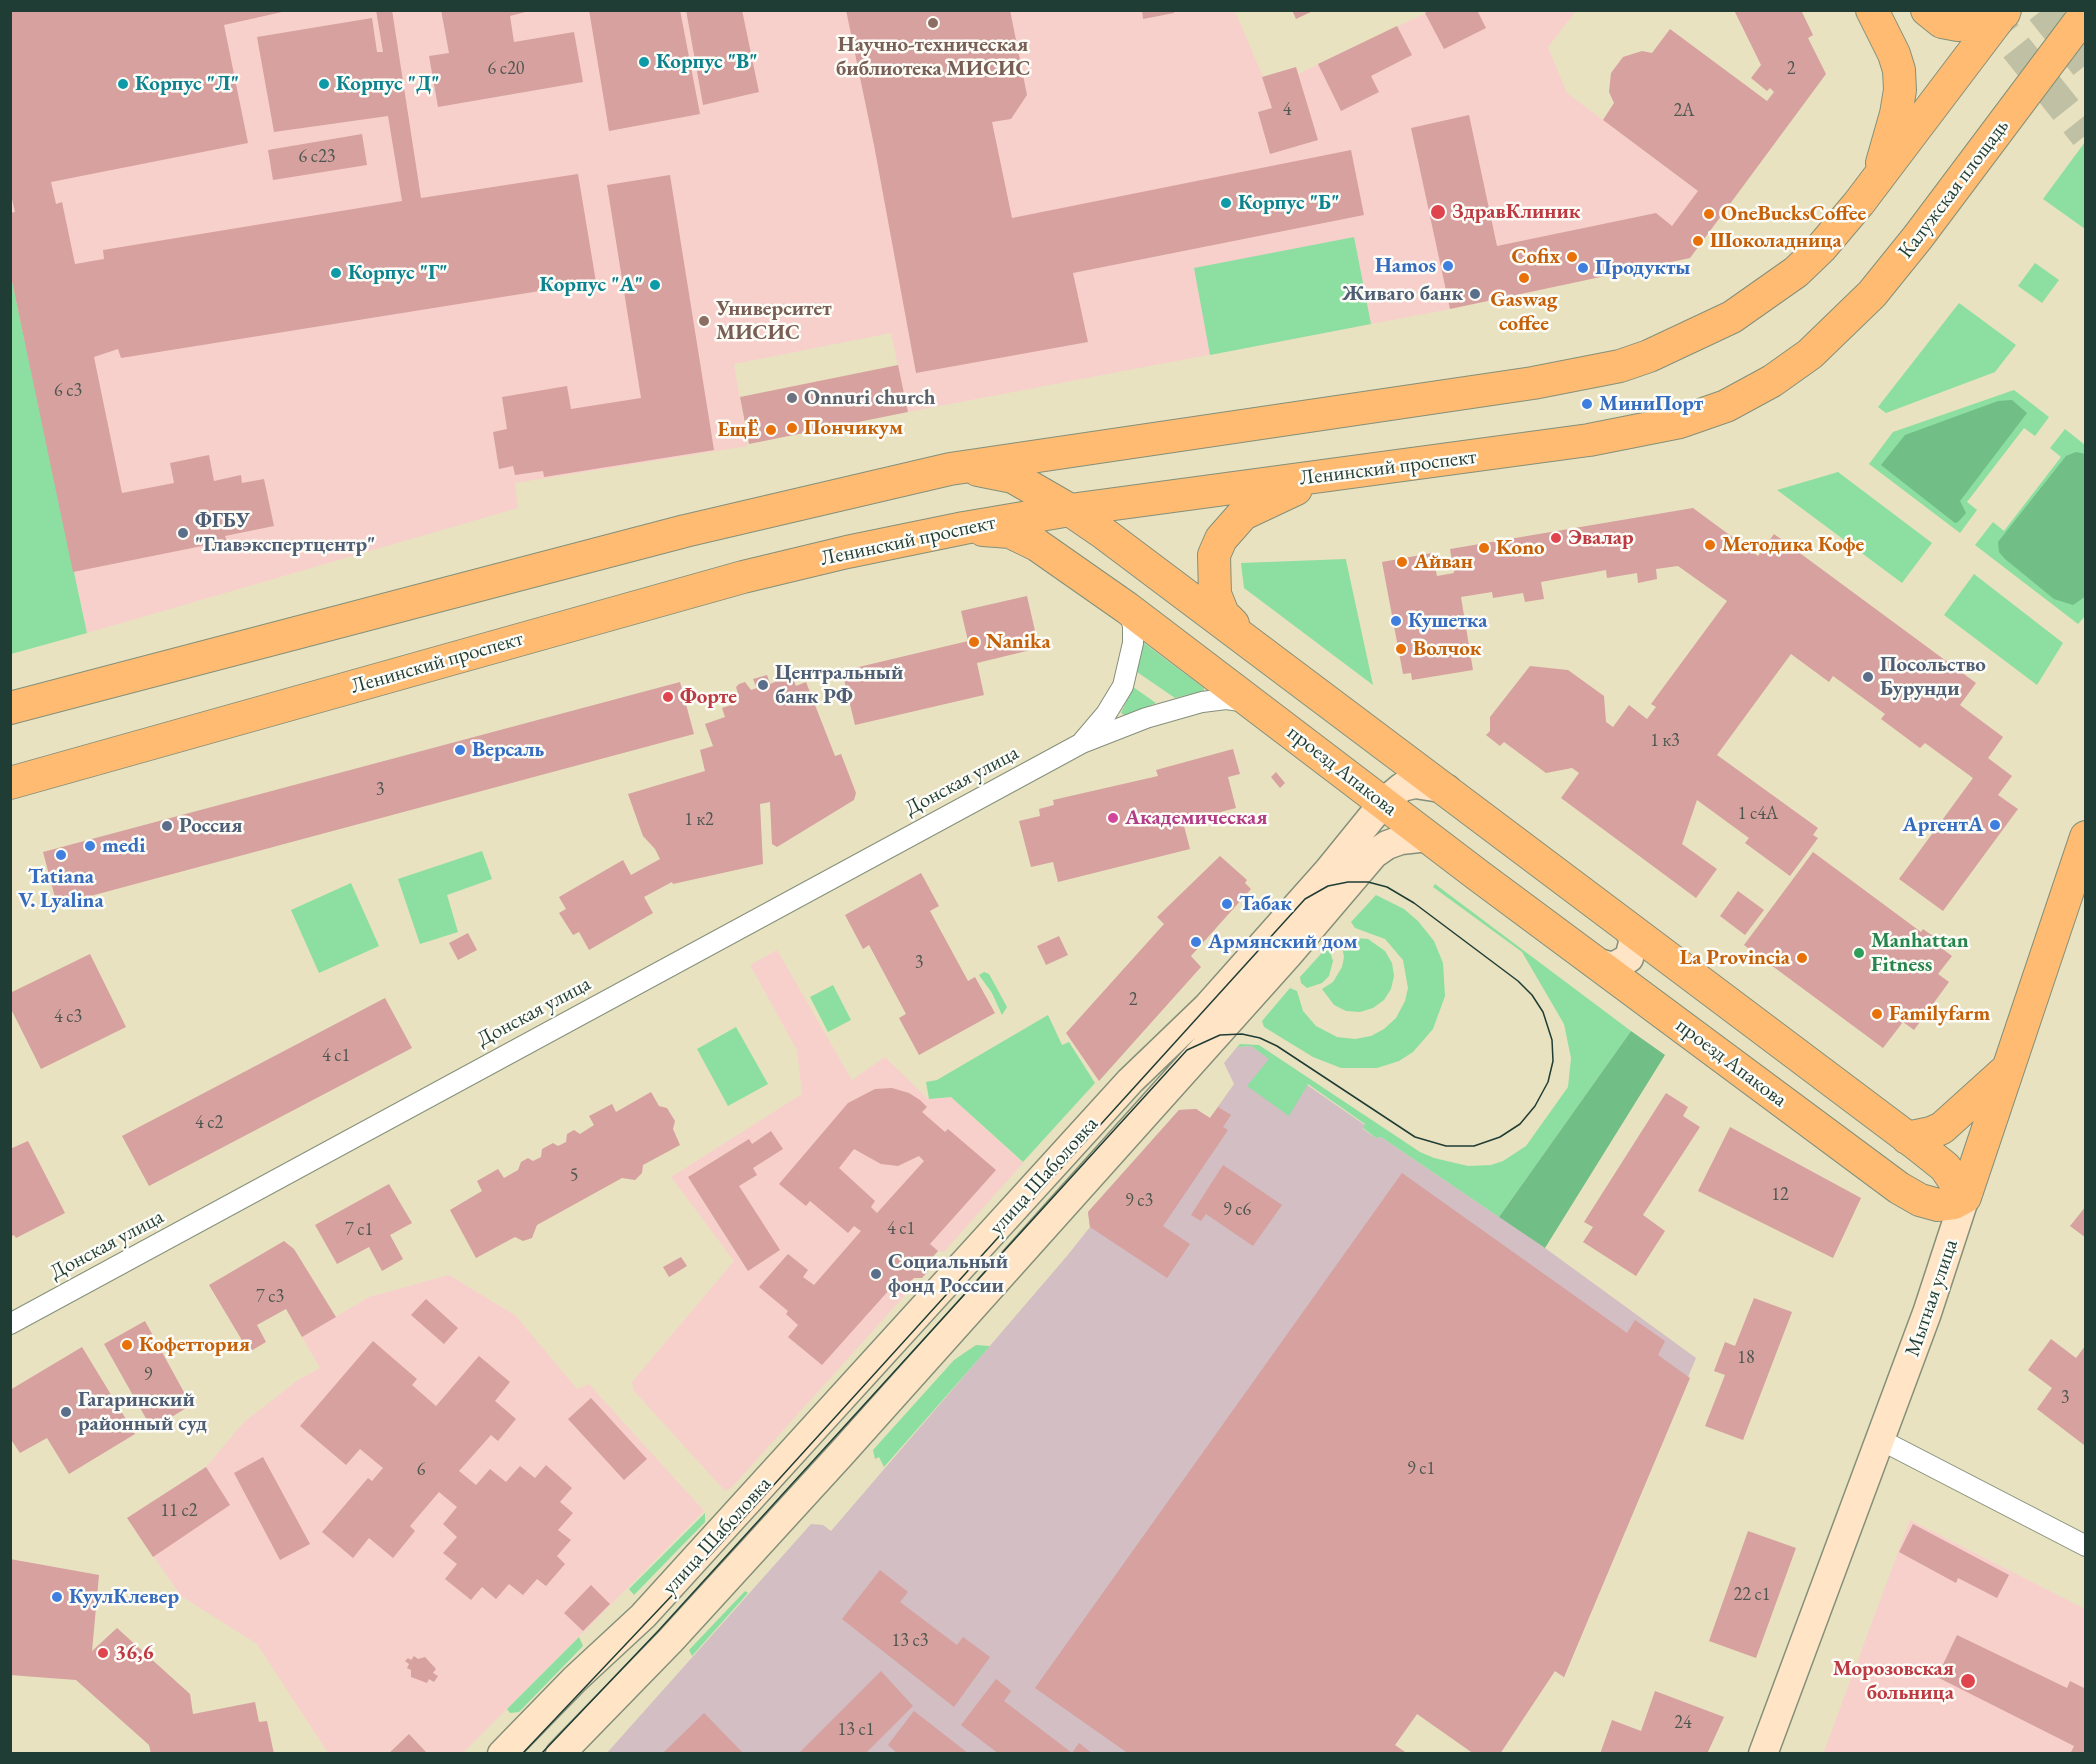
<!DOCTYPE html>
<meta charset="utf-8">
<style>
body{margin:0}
#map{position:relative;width:2096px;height:1764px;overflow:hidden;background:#e8e2c0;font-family:"EB Garamond",serif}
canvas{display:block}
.frame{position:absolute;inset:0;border:12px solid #1f3d34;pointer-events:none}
</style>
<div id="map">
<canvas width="2096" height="1764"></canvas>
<div class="frame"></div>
</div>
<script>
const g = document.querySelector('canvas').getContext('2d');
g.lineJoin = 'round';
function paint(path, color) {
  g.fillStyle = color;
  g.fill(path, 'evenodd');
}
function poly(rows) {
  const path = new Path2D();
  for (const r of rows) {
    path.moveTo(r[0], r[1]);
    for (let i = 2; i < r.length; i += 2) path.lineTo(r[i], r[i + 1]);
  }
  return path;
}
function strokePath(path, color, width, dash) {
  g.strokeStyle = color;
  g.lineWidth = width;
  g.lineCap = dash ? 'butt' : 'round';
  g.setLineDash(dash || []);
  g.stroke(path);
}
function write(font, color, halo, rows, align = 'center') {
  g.font = font + ' "EB Garamond",serif';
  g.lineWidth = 5;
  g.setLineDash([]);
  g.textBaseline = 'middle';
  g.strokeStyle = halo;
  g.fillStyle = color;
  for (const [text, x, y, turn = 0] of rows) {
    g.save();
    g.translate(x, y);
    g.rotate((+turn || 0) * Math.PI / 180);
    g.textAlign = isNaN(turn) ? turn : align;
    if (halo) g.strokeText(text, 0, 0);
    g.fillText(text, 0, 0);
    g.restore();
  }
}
const built = poly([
 [10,11,1235,11,1263,77,1296,67,1298,74,1430,11,1576,11,1548,47,1567,93,1725,211,1690,258,1450,309,908,412,891,333,734,364,748,446,515,483,518,508,87,633,11,272],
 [777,950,852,1080,885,1057,928,1099,951,1097,1023,1163,944,1252,938,1251,930,1260,931,1268,922,1278,914,1278,906,1287,907,1293,732,1487,725,1491,634,1391,632,1382,734,1261,671,1177,802,1094,797,1050,750,965],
 [449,1275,516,1316,577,1389,589,1384,704,1511,462,1754,428,1753,409,1734,388,1753,328,1753,257,1644,181,1596,127,1518,206,1467,244,1422,298,1380,320,1368,302,1337,369,1297],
 [1910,1520,2085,1609,2085,1753,1823,1754]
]);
const industrial = poly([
 [1251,1046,1365,1125,1363,1129,1376,1138,1381,1137,1545,1248,1696,1358,1564,1677,1555,1671,1417,1714,1389,1753,606,1754,811,1524,823,1525,831,1531,1067,1256,1090,1227,1088,1212,1179,1110,1196,1109,1210,1118,1234,1084,1224,1063,1237,1047]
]);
const green = poly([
 [2085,142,2085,229,2043,199],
 [1354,237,1371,324,1210,355,1194,268],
 [2035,263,2059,280,2042,303,2018,286],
 [10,272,87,633,11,654,10,654],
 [1959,303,2016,345,1995,372,1886,413,1878,407],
 [2014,390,2049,417,2035,436,2024,428,1967,502,1977,510,1960,533,1869,464,1893,432],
 [2065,429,2085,445,2086,615,2078,624,1975,545,1993,522,2004,531,2061,457,2050,448],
 [1838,472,1932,543,1902,583,1777,490],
 [1346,559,1346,560,1373,685,1244,588,1241,563],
 [1974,574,2063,643,2037,685,1944,615],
 [1144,643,1204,688,1204,691,1175,698,1137,672,1141,645],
 [1133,687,1156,703,1126,716,1121,713],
 [482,851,492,879,447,895,458,932,420,944,398,879],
 [351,883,379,946,319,973,291,910],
 [1435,884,1631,1031,1499,1217,1381,1137,1376,1138,1363,1128,1365,1124,1308,1084,1289,1116,1247,1086,1269,1059,1251,1046,1237,1047,1240,1044,1259,1045,1420,1152,1434,1158,1468,1166,1491,1165,1503,1161,1526,1146,1568,1087,1571,1058,1564,1024,1522,952,1433,887],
 [1376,895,1404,909,1418,921,1434,941,1443,963,1445,996,1433,1029,1413,1052,1399,1061,1377,1068,1341,1068,1313,1057,1264,1027,1262,1021,1290,988,1297,991,1303,1011,1316,1026,1337,1037,1355,1039,1371,1036,1384,1029,1396,1018,1405,1001,1408,988,1403,960,1385,939,1355,928,1351,922],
 [1355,938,1368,939,1385,951,1392,963,1394,976,1391,989,1384,1000,1373,1008,1360,1012,1346,1011,1334,1005,1322,989,1333,982,1342,967,1344,957,1341,941],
 [1328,946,1333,961,1329,976,1322,983,1307,988,1301,983,1300,977],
 [984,972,989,974,1007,1007,1002,1015,992,993,979,975],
 [833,985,851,1020,828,1032,810,997],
 [1048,1015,1062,1045,1069,1042,1095,1083,1023,1162,951,1097,929,1099,926,1082,937,1080],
 [736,1027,768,1084,728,1106,697,1049],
 [976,1345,990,1346,884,1467,879,1457,875,1459,873,1450,954,1360],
 [705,1513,705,1522,634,1595,629,1589],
 [745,1591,748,1593,692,1656,689,1650],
 [579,1637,583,1646,519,1712,510,1713,507,1709]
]);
const forest = poly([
 [2012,400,2027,413,1960,501,1966,513,1958,522,1955,523,1881,465,1905,435,1998,401],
 [2076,452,2085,454,2086,596,2073,605,2054,599,2005,559,1999,552,1998,542,2066,456],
 [1631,1031,1665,1055,1545,1248,1499,1217]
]);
const building = poly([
 [10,10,291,10,224,25,248,143,51,182,56,204,62,202,75,264,104,259,103,250,402,201,388,116,274,132,257,37,372,18,377,52,383,52,376,10,392,10,421,198,578,174,596,282,121,358,118,349,94,357,122,493,174,483,170,463,209,455,214,481,241,475,242,483,264,479,274,526,225,536,227,541,73,572,10,272,10,213,15,212,10,190],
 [441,10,533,10,510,16,514,42,574,32,583,82,438,107,429,56,449,53],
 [589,10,680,10,700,114,609,131],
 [686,10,742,10,759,92,703,105],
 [846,10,1010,10,1027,95,1011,119,992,122,1012,218,1351,150,1364,215,1073,273,1088,342,916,373,874,145],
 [1142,10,1174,10,1174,13,1143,19],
 [1292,10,1315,10,1296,19],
 [1430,10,1477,10,1486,28,1444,49,1425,13],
 [1734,10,1801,10,1813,35,1808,38,1826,74,1690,258,1450,309,1411,128,1469,115,1497,246,1656,213,1672,226,1698,191,1603,120,1614,103,1609,92,1611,73,1623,57,1642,51,1652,53,1670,29,1767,101,1774,92,1770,88,1767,91,1751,78,1761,65],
 [1397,26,1412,55,1371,76,1379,92,1341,111,1318,64],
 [1296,67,1318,140,1270,154,1258,112,1272,108,1262,77],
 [362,134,367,165,273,180,268,150],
 [670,175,714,450,544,477,543,471,515,475,513,466,499,469,493,432,507,429,502,397,567,386,571,409,641,398,607,185],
 [898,365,908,412,749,444,740,397],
 [1693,508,1758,556,1774,534,1976,683,1960,705,2003,737,1988,758,2012,776,1998,795,2018,809,1943,911,1899,879,1973,778,1925,743,1920,748,1881,719,1885,714,1833,676,1829,682,1791,654,1717,755,1818,828,1813,835,1818,838,1790,876,1745,843,1749,838,1697,800,1682,844,1717,869,1696,898,1561,798,1579,773,1572,768,1546,773,1504,742,1500,746,1486,735,1490,731,1490,717,1530,666,1568,670,1604,696,1606,722,1613,727,1629,705,1647,719,1656,707,1651,704,1727,601,1678,566,1656,569,1657,579,1638,583,1637,573,1607,578,1606,570,1541,582,1544,599,1525,602,1523,593,1493,598,1492,592,1461,597,1473,670,1412,680,1411,673,1403,674,1382,562,1432,553,1437,576,1454,573,1450,549],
 [1027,596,1039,648,977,663,984,695,855,725,842,671,968,641,961,611],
 [778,671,783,671,789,683,794,681,796,686,806,682,835,756,841,754,856,793,854,800,777,847,772,844,770,802,760,804,763,864,673,884,672,882,644,897,653,913,589,950,579,932,573,935,559,913,566,909,559,897,623,860,631,875,660,859,655,849,643,836,628,794,705,771,700,750,713,746,705,724,725,717,722,708,735,704,734,700,739,697,736,687,739,684,745,682,751,690,757,688,753,679,767,675,770,684,775,682,775,674],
 [680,682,694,734,57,905,43,852],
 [1233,749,1240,774,1228,777,1236,808,1183,822,1190,849,1058,882,1053,862,1031,867,1019,821,1040,816,1039,809,1054,805,1053,800,1158,776,1156,770],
 [1276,772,1285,783,1280,788,1271,777],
 [1813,852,1921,932,1923,929,1930,934,1935,937,1932,941,1952,956,1938,974,1949,982,1914,1030,1903,1022,1883,1048,1744,945],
 [1220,856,1247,880,1245,883,1251,889,1191,956,1201,967,1099,1081,1066,1033,1164,924,1157,917],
 [921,873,939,906,930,911,968,981,975,977,995,1013,919,1055,899,1018,906,1014,869,945,863,949,845,915],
 [1738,891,1764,910,1745,935,1720,916],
 [468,933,477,950,458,960,449,943],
 [1059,936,1068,955,1046,965,1037,946],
 [90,954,126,1027,41,1069,10,1007,10,993],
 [385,998,412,1048,149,1186,122,1136],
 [892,1088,909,1093,920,1100,927,1107,922,1112,945,1132,948,1129,996,1170,930,1244,938,1251,930,1260,933,1263,930,1266,931,1268,922,1278,914,1278,905,1287,898,1280,822,1365,788,1337,798,1325,786,1314,788,1311,759,1287,788,1254,808,1270,803,1277,814,1285,861,1231,854,1226,848,1233,810,1201,806,1206,779,1184,848,1103,875,1089],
 [854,1149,881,1164,898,1166,919,1156,924,1161,877,1213,871,1207,875,1201,839,1168],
 [651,1092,659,1106,667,1108,675,1121,673,1129,680,1145,643,1165,642,1173,635,1180,622,1178,537,1225,532,1238,523,1241,515,1237,476,1258,450,1210,482,1191,477,1181,498,1169,504,1178,518,1170,521,1162,528,1158,533,1161,541,1157,542,1149,553,1143,558,1146,566,1142,567,1134,574,1130,580,1134,594,1125,589,1116,612,1104,616,1112],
 [1666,1093,1688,1107,1683,1116,1700,1127,1643,1215,1665,1231,1636,1276,1583,1242,1593,1227,1584,1222],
 [1218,1107,1231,1115,1223,1127,1228,1130,1163,1226,1190,1244,1167,1278,1090,1227,1088,1212,1179,1110,1196,1109,1210,1118],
 [1730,1127,1861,1198,1833,1258,1698,1191],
 [771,1131,783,1149,753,1168,757,1175,739,1186,780,1250,748,1271,688,1177,749,1139,752,1144],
 [28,1141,65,1213,16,1238,14,1235,10,1237,10,1149],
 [1223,1165,1282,1205,1253,1246,1206,1214,1201,1221,1191,1215],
 [1402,1173,1627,1333,1635,1320,1665,1341,1658,1355,1690,1378,1564,1677,1555,1671,1500,1754,1474,1754,1417,1714,1395,1745,1408,1754,1129,1754,1035,1688],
 [389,1184,412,1223,390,1235,403,1259,382,1271,369,1247,337,1264,315,1225],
 [2086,1206,2086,1238,2070,1226],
 [284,1241,294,1249,336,1317,302,1337,286,1309,257,1325,266,1342,249,1352,209,1285],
 [681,1257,687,1266,669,1277,663,1267],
 [1754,1298,1792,1312,1743,1440,1705,1426,1725,1375,1714,1371,1725,1342,1735,1346],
 [426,1299,458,1328,444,1344,411,1315],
 [145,1321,191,1405,152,1429,104,1344],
 [2051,1339,2076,1358,2086,1345,2084,1445,2037,1409,2052,1388,2028,1370],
 [373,1341,417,1379,412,1385,436,1406,479,1356,510,1382,495,1401,516,1419,498,1441,491,1435,459,1471,476,1485,490,1469,506,1482,520,1466,535,1478,546,1465,572,1488,560,1502,573,1513,558,1530,571,1540,557,1556,565,1564,546,1586,537,1579,523,1595,509,1584,496,1599,482,1587,471,1600,445,1579,457,1564,443,1553,457,1537,443,1524,457,1507,439,1492,410,1526,415,1531,393,1558,369,1538,353,1558,322,1532,368,1478,372,1481,383,1468,360,1449,346,1465,300,1426],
 [82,1347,135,1434,69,1474,47,1438,20,1453,10,1438,10,1390],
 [591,1398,647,1459,624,1480,568,1419],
 [263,1457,310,1544,280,1560,234,1473],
 [206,1467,230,1505,153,1557,127,1518],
 [1913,1524,2009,1575,1997,1598,1958,1578,1956,1583,1899,1552],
 [1748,1531,1796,1548,1756,1658,1709,1641],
 [10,1559,99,1575,92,1651,117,1628,190,1694,193,1714,255,1702,259,1722,267,1721,274,1754,151,1754,149,1745,76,1680,10,1675],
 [880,1570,908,1592,900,1602,957,1645,963,1637,990,1657,954,1707,842,1619],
 [591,1585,610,1604,583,1631,564,1613],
 [1957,1635,2067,1688,2070,1681,2086,1689,2086,1754,2070,1754,2074,1746,1937,1677],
 [414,1656,418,1659,425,1657,436,1669,433,1673,438,1676,434,1682,429,1679,427,1683,411,1677,411,1670,407,1668,409,1664,405,1661,408,1658,411,1660],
 [881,1671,913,1706,865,1754,798,1754],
 [996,1679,1011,1691,1004,1701,1072,1753,1079,1743,1093,1754,999,1754,961,1725],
 [1655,1691,1724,1717,1707,1754,1600,1754,1612,1720,1641,1731],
 [914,1711,969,1754,898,1754,888,1745],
 [704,1713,744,1754,662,1754],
 [409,1734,428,1754,388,1754]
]);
const primaryTunnel = poly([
 [1986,10,2086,135],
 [2042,10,2086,65]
]);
const minor = poly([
 [1083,741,1106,714,1123,686,1133,643,1133,626,1128,609],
 [10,1324,1082,743,1146,718,1202,702,1226,699,1248,702],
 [1881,1440,2086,1546]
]);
const secondary = poly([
 [1595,962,1613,967,1629,958,1634,939,1624,923],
 [502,1754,575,1679,643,1616,1130,1081,1207,1007,1328,871,1384,802,1402,787,1415,784,1447,789],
 [560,1754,670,1641,841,1454,1288,955,1374,854,1387,845,1401,840,1428,837],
 [1763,1754,1927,1313,1965,1197]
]);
const primary = poly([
 [1872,10,1894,54,1899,70,1900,90,1896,114,1882,163],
 [1927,10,1942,22,1958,25,2004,13],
 [978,470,1013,477,1070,510,1102,532,1916,1144,1945,1167,1965,1197],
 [983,530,1010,532,1037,545,1127,608,1479,876,1899,1188,1920,1200,1938,1205,1954,1203,1965,1197],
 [1233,624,1223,614,1215,594,1214,555,1221,539,1243,514,1296,489],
 [10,708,685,531,950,469,1533,383,1620,366,1649,356,1732,317,1796,272,1821,248,1859,203,2005,10],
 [10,783,743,577,847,552,964,528,1070,510,1589,440,1680,422,1726,406,1772,381,1810,354,1872,294,1918,237,2086,13],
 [1907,1138,1931,1133,1942,1128,2004,1072],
 [1965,1197,2086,837]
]);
const tram = poly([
 [522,1754,713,1552,1305,899,1328,886,1348,882,1368,882,1387,887,1414,903,1518,981,1532,995,1543,1012,1552,1040,1553,1061,1548,1082,1535,1106,1520,1124,1500,1137,1474,1146,1446,1146,1415,1137,1277,1046,1260,1038,1242,1034,1220,1035,1187,1050,659,1630,541,1754]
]);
const markers = [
 [933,23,6,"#8d6e63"],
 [644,62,6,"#0f9aa8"],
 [123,84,6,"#0f9aa8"],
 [324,84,6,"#0f9aa8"],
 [1226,203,6,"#0f9aa8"],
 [1438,212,8,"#e0444e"],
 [1709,214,6,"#e8710a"],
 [1698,241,6,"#e8710a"],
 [1572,257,6,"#e8710a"],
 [1448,266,6,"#3f7fe0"],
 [1583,268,6,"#3f7fe0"],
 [336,273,6,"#0f9aa8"],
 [1524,278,6,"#e8710a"],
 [655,285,6,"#0f9aa8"],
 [1475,294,6,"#5c6f8a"],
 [704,321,6,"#8d6e63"],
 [792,398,6,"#6b7280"],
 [1587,404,6,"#3f7fe0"],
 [792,428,6,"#e8710a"],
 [771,430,6,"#e8710a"],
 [183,533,6,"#5c6f8a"],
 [1556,538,6,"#e0444e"],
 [1710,545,6,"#e8710a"],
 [1484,548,6,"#e8710a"],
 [1402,562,6,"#e8710a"],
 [1396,621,6,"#3f7fe0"],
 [974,642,6,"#e8710a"],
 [1401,649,6,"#e8710a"],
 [1868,677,6,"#5c6f8a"],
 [763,685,6,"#5c6f8a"],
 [668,697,6,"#e0444e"],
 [460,750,6,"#3f7fe0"],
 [1113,818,6,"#d1479c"],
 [1995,825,6,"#3f7fe0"],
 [167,826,6,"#5c6f8a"],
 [90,846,6,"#3f7fe0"],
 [61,855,6,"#3f7fe0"],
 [1227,904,6,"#3f7fe0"],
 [1196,942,6,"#3f7fe0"],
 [1859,953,6,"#2e9e5b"],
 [1802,958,6,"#e8710a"],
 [1877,1014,6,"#e8710a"],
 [876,1274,6,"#5c6f8a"],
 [127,1345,6,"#e8710a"],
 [66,1412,6,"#5c6f8a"],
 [57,1597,6,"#3f7fe0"],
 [103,1653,6,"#e0444e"],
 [1968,1681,8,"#e0444e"]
];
const numberNames = [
 ["6 с20",506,69],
 ["2",1791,69],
 ["4",1287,110],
 ["2А",1684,111],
 ["6 с23",317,157],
 ["6 с3",68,391],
 ["1 к3",1665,741],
 ["3",380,790],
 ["1 с4А",1758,814],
 ["1 к2",699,820],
 ["3",919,963],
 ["2",1133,1000],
 ["4 с3",68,1017],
 ["4 с1",336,1056],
 ["4 с2",209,1123],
 ["5",574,1176],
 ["12",1780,1195],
 ["9 с3",1139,1201],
 ["9 с6",1237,1210],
 ["4 с1",901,1229],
 ["7 с1",359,1230],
 ["7 с3",270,1297],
 ["18",1746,1358],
 ["9",148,1375],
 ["3",2065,1398],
 ["9 с1",1421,1469],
 ["6",421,1470],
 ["11 с2",179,1511],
 ["22 с1",1752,1595],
 ["13 с3",910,1641],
 ["24",1683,1723],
 ["13 с1",856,1730]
];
const educationNames = [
 ["Научно-техническая",933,45],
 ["библиотека МИСИС",933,69],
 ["Университет",716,309,"left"],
 ["МИСИС",716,333,"left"]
];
const cultureNames = [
 ["Корпус \"В\"",656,62],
 ["Корпус \"Л\"",135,84],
 ["Корпус \"Д\"",336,84],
 ["Корпус \"Б\"",1238,203],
 ["Корпус \"Г\"",348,273],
 ["Корпус \"А\"",643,285,"right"]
];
const streetNames = [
 ["Калужская площадь",1954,189,-53],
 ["Ленинский проспект",1388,468,-7],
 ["Ленинский проспект",908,541,-12],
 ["Ленинский проспект",437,663,-16],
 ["проезд Апакова",1342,771,38],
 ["Донская улица",962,781,-28],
 ["Донская улица",534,1012,-28],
 ["проезд Апакова",1731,1063,37],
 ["улица Шаболовка",1044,1176,-48],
 ["Донская улица",107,1245,-28],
 ["Мытная улица",1932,1298,-71],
 ["улица Шаболовка",717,1536,-48]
];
const healthNames = [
 ["ЗдравКлиник",1452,212],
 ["Эвалар",1568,538],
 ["Форте",680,697],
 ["36,6",115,1653],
 ["Морозовская",1954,1669,"right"],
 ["больница",1954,1693,"right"]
];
const foodNames = [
 ["OneBucksCoffee",1721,214],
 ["Шоколадница",1710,241],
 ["Cofix",1560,257,"right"],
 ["Gaswag",1524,300,"center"],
 ["coffee",1524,324,"center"],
 ["Пончикум",804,428],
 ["ЕщЁ",759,430,"right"],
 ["Методика Кофе",1722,545],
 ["Kono",1496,548],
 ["Айван",1414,562],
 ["Nanika",986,642],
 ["Волчок",1413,649],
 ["La Provincia",1790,958,"right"],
 ["Familyfarm",1889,1014],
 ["Кофеттория",139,1345]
];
const shopNames = [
 ["Hamos",1436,266,"right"],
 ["Продукты",1595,268],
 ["МиниПорт",1599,404],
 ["Кушетка",1408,621],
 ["Версаль",472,750],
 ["АргентА",1983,825,"right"],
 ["medi",102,846],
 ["Tatiana",61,877,"center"],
 ["V. Lyalina",61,901,"center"],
 ["Табак",1239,904],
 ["Армянский дом",1208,942],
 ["КуулКлевер",69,1597]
];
const serviceNames = [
 ["Живаго банк",1463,294,"right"],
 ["ФГБУ",195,521],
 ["\"Главэкспертцентр\"",195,545],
 ["Посольство",1880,665],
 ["Бурунди",1880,689],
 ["Центральный",775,673],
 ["банк РФ",775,697],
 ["Россия",179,826],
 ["Социальный",888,1262],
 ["фонд России",888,1286],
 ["Гагаринский",78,1400],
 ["районный суд",78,1424]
];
const worshipNames = [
 ["Onnuri church",804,398]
];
const hotelNames = [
 ["Академическая",1125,818]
];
const leisureNames = [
 ["Manhattan",1871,941],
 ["Fitness",1871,965]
];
paint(built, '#f7d0cc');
paint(industrial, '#d2bec3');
paint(green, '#8cdfa0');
paint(forest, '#71be86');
paint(building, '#d6a19f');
strokePath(primaryTunnel, '#c0c1a4', 32, [32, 16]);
strokePath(minor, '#84907a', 22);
strokePath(secondary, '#84907a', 31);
strokePath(primary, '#84907a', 34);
strokePath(minor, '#fff', 20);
strokePath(secondary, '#ffe4c6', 28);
strokePath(primary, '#febb71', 32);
strokePath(tram, '#1f3d34', 1.5);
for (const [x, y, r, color] of markers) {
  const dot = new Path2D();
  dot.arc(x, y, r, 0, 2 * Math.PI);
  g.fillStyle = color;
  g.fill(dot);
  strokePath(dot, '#fdfcf7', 2);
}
write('18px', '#4d564f', null, numberNames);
write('bold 21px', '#785e54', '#fdfcf7', educationNames);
write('bold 21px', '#0d838f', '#fdfcf7', cultureNames, 'left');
write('21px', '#1f3d34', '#fdfcf7', streetNames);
write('bold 21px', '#be3a42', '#fdfcf7', healthNames, 'left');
write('bold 21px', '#c56008', '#fdfcf7', foodNames, 'left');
write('bold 21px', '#366cbe', '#fdfcf7', shopNames, 'left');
write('bold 21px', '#4e5e75', '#fdfcf7', serviceNames, 'left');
write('bold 21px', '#5b616d', '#fdfcf7', worshipNames, 'left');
write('bold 21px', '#b23c85', '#fdfcf7', hotelNames, 'left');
write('bold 21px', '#27864d', '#fdfcf7', leisureNames, 'left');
</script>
